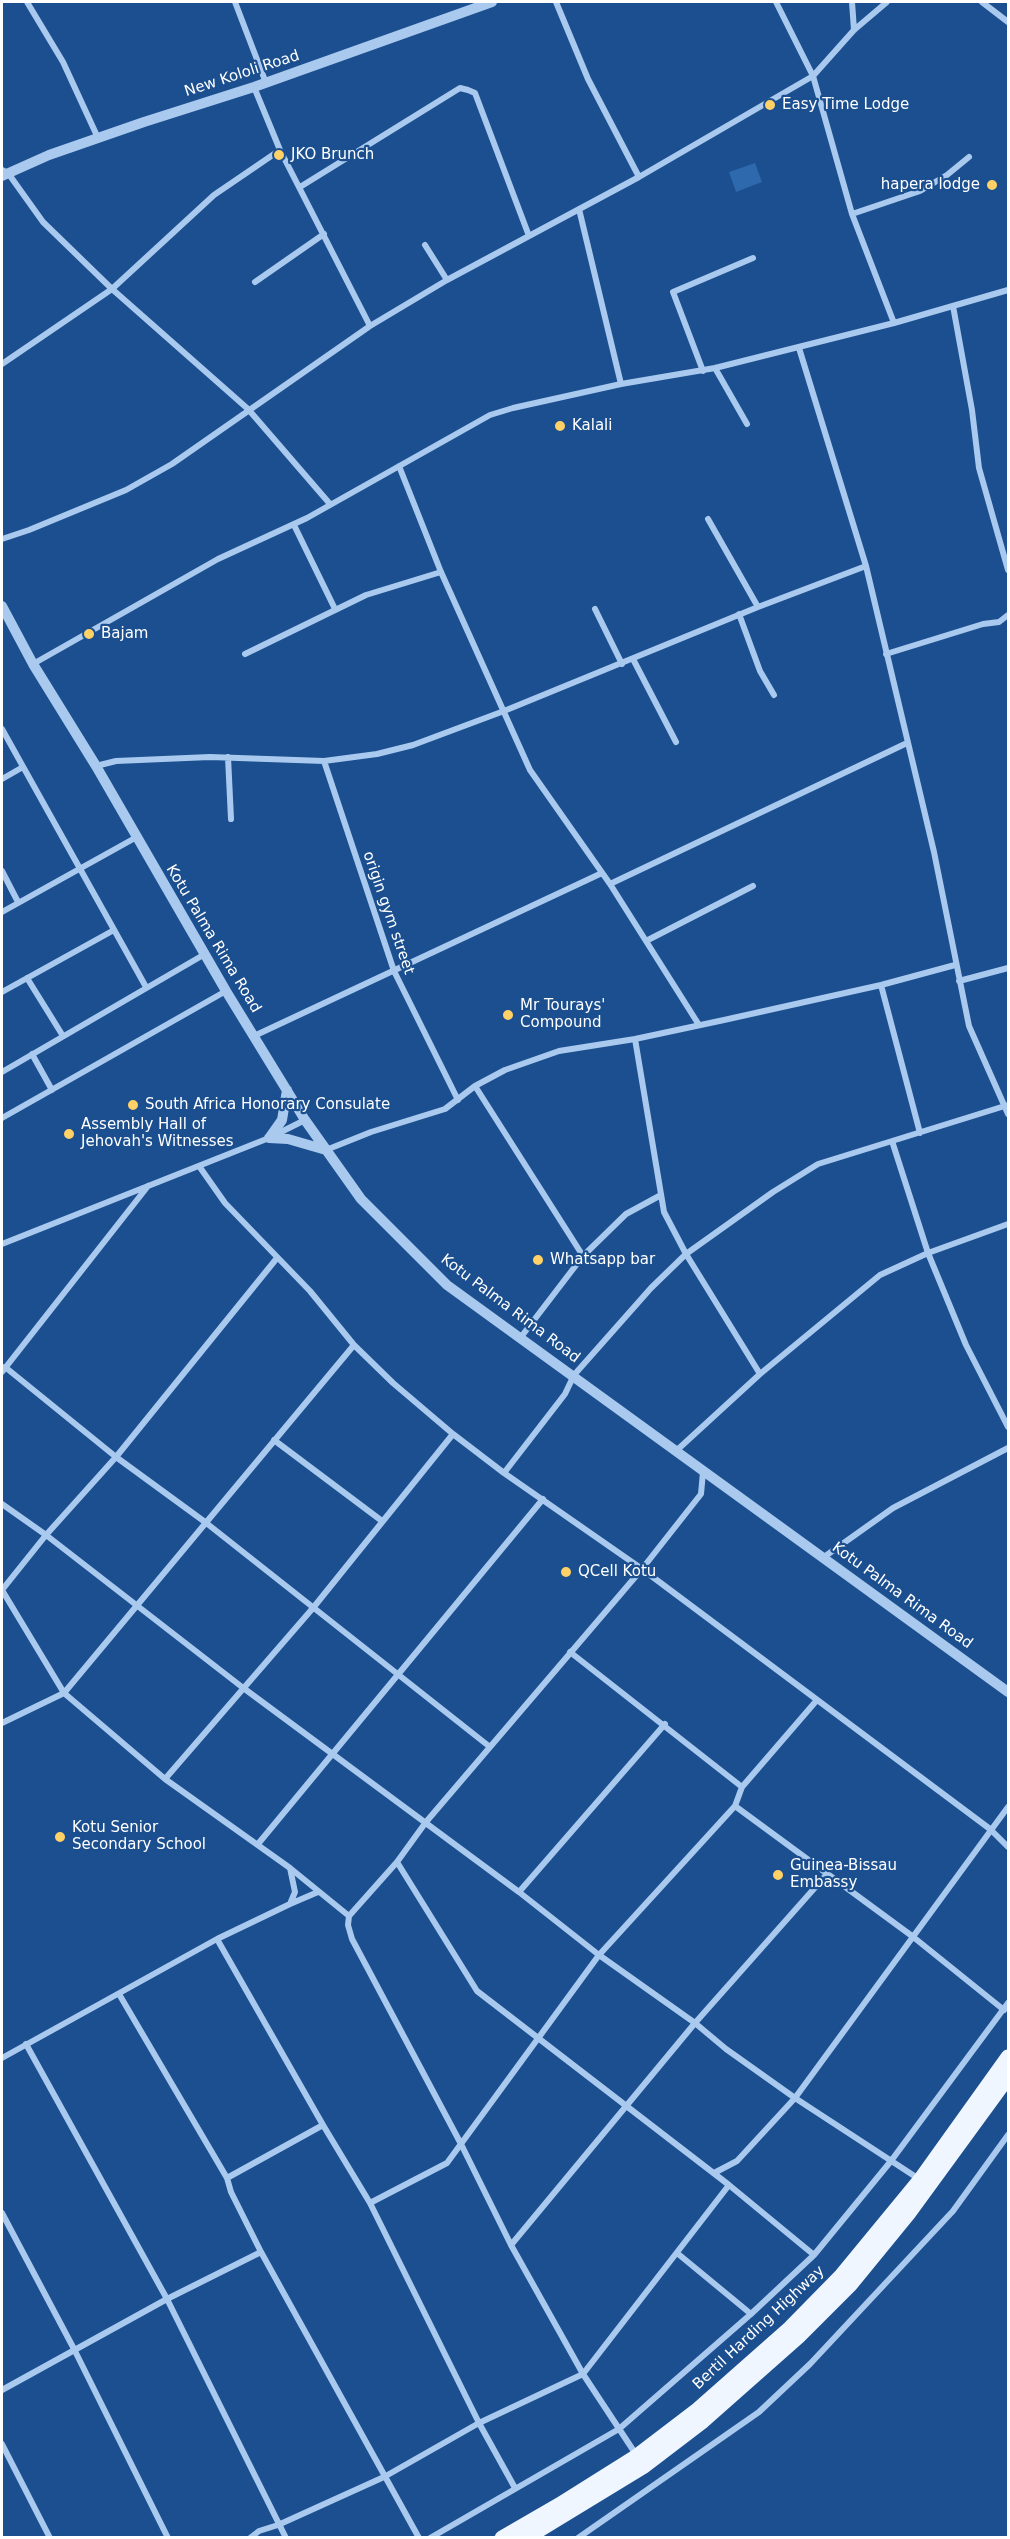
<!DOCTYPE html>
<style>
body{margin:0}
#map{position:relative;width:1010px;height:2539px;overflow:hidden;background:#1b4f8f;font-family:"DejaVu Sans",sans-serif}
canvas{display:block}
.frame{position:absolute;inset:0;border:3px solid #fff;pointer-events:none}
</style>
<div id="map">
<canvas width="1010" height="2539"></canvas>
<div class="frame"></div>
</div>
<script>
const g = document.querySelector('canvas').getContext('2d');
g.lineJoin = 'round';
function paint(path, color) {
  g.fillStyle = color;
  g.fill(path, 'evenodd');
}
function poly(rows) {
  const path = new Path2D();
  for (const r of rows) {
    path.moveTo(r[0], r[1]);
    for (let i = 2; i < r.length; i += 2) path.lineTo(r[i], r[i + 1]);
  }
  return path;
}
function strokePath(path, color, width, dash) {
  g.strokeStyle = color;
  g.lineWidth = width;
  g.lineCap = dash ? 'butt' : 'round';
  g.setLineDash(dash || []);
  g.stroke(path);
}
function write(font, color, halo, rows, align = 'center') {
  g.font = font + ' "DejaVu Sans",sans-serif';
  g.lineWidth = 4.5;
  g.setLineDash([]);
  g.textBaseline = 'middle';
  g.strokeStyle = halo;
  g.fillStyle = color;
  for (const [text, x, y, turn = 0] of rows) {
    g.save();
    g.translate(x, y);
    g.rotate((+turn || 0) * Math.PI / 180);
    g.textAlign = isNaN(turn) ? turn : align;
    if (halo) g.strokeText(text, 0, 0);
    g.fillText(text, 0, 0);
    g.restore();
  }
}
const green = poly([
 [755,163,762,182,736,192,729,172]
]);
const minor = poly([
 [27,2,63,62,98,138],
 [235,2,266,83],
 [556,2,588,79,639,177],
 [776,2,813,76,852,214,894,323],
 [852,2,854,30],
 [982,2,1008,22],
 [254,87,280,150,370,326],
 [2,170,8,173,43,222,112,289,248,409,330,504],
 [300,187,460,88,468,90,475,93,529,236],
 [579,209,621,384],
 [852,214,920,191,947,175,969,157],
 [425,245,447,280],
 [255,282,324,234],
 [953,306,972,410,979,468,1008,570],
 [799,348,866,566,934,852,969,1026,1008,1114],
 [2,364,112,289,214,195,280,150],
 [715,368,747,424],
 [703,371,673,292,753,258],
 [399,466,441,572,530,770,610,884,699,1025],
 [708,519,758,607],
 [294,525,335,609],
 [2,539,29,530,126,490,172,464,370,326,447,280,639,177,813,76,854,30,887,2],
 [595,609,622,664],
 [739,614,760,671,774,695],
 [245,654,366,595,441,572],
 [886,654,983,624,999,622,1008,615],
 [633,659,676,742],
 [33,664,218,559,307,518,490,415,513,408,621,384,715,368,894,323,1008,290],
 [2,729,146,987],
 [228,757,231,819],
 [324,761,394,971,458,1100],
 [96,766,116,761,210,757,324,761,377,754,413,745,504,711,758,607,866,566],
 [2,779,23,767],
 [2,871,18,902],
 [610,884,907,743],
 [2,912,135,838],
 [646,941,753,886],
 [27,978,63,1036],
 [959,981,1008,968],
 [881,985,920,1133],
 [2,992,114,930],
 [254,1036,602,873],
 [635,1039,664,1212,686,1254,760,1374],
 [32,1054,52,1090],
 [2,1072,205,954],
 [475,1086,583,1256],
 [2,1118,226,991],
 [892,1141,928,1253,966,1345,1008,1427],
 [326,1150,371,1132,445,1109,475,1086,505,1070,559,1051,635,1039,724,1020,881,985,955,965],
 [199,1166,225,1203,310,1291,354,1345,393,1383,453,1434,504,1473,642,1569,990,1829,1008,1847],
 [2,1244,269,1138,305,1120],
 [521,1337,583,1256,626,1214,661,1195],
 [5,1367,116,1457,205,1522,490,1747],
 [2,1372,148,1186],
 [274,1440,382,1521],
 [676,1451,760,1374,880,1275,928,1253,1008,1224],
 [504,1473,565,1394,574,1375,651,1288,686,1254,773,1192,818,1164,1008,1105],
 [2,1504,46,1535,242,1687,519,1892,599,1955,695,2023,726,2049,795,2098,919,2179],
 [824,1557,893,1508,1008,1448],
 [2,1590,64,1693,165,1779,290,1868,349,1916,348,1925,352,1939,461,2144,511,2245,583,2374,637,2456],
 [2,1590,46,1535,116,1457,277,1258],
 [570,1652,742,1787],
 [2,1723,64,1693,354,1345],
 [165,1779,313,1608,453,1434],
 [735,1806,912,1936,1004,2010],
 [258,1844,543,1499],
 [397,1862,477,1991,729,2185,814,2255],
 [519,1892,665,1724],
 [290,1904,318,1892],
 [349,1916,397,1862,426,1822,642,1569,701,1494,703,1472],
 [217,1939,323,2125,370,2203,479,2423,515,2488],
 [119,1994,227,2178,231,2192,261,2252,419,2538],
 [26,2044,167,2299,286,2538],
 [2,2058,217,1939,290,1904,295,1892,290,1868],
 [714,2173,737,2161,795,2098,1008,1807],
 [227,2178,323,2125],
 [370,2203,447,2163,599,1955,735,1806,742,1787,817,1700],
 [2,2213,74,2349,168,2538],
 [511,2245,695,2023,827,1874],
 [677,2253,751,2314],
 [2,2390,167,2299,261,2252],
 [2,2444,50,2538],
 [250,2538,259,2531,278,2525,384,2477,479,2423,583,2374,729,2185],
 [430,2538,619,2429,751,2314,814,2255,891,2161,1008,2003],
 [578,2538,759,2412,810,2364,953,2211,1008,2135]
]);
const tertiary = poly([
 [2,176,49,155,144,122,254,87,492,2],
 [2,606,33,664,96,766,226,991,305,1120,361,1199,447,1285,1008,1692],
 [270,1137,282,1120,287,1090],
 [269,1138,288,1139,326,1150]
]);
const primary = poly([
 [502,2538,559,2505,637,2456,696,2411,790,2328,841,2276,920,2180,1008,2057],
 [526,2538,644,2466,703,2421,798,2337,850,2285,908,2214,1008,2077]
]);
const markers = [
 [770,105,6,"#ffd166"],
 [279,155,6,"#ffd166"],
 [992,185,6,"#ffd166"],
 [560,426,6,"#ffd166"],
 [89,634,6,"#ffd166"],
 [508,1015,6,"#ffd166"],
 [133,1105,6,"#ffd166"],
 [69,1134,6,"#ffd166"],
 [538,1260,6,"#ffd166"],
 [566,1572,6,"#ffd166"],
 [60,1837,6,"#ffd166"],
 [778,1875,6,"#ffd166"]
];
const streetNames = [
 ["New Kololi Road",242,74,-18],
 ["origin gym street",388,913,71],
 ["Kotu Palma Rima Road",213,939,59],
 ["Kotu Palma Rima Road",510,1309,37],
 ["Kotu Palma Rima Road",902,1596,36],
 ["Bertil Harding Highway",759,2328,-43]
];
const poiNames = [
 ["Easy Time Lodge",782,105],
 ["JKO Brunch",291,155],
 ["hapera lodge",980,185,"right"],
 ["Kalali",572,426],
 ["Bajam",101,634],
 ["Mr Tourays'",520,1006],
 ["Compound",520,1023],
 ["South Africa Honorary Consulate",145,1105],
 ["Assembly Hall of",81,1125],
 ["Jehovah's Witnesses",81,1142],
 ["Whatsapp bar",550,1260],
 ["QCell Kotu",578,1572],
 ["Kotu Senior",72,1828],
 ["Secondary School",72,1845],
 ["Guinea-Bissau",790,1866],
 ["Embassy",790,1883]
];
paint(green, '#2e69ad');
strokePath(minor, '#a9c9ee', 6);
strokePath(tertiary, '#a9c9ee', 10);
strokePath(primary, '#f0f6ff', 15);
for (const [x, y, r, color] of markers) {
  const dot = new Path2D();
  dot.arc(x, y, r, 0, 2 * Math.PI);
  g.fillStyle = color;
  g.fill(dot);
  strokePath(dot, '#1b4f8f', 2);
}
write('15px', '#fff', '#1b4f8f', streetNames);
write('15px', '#fff', '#1b4f8f', poiNames, 'left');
</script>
